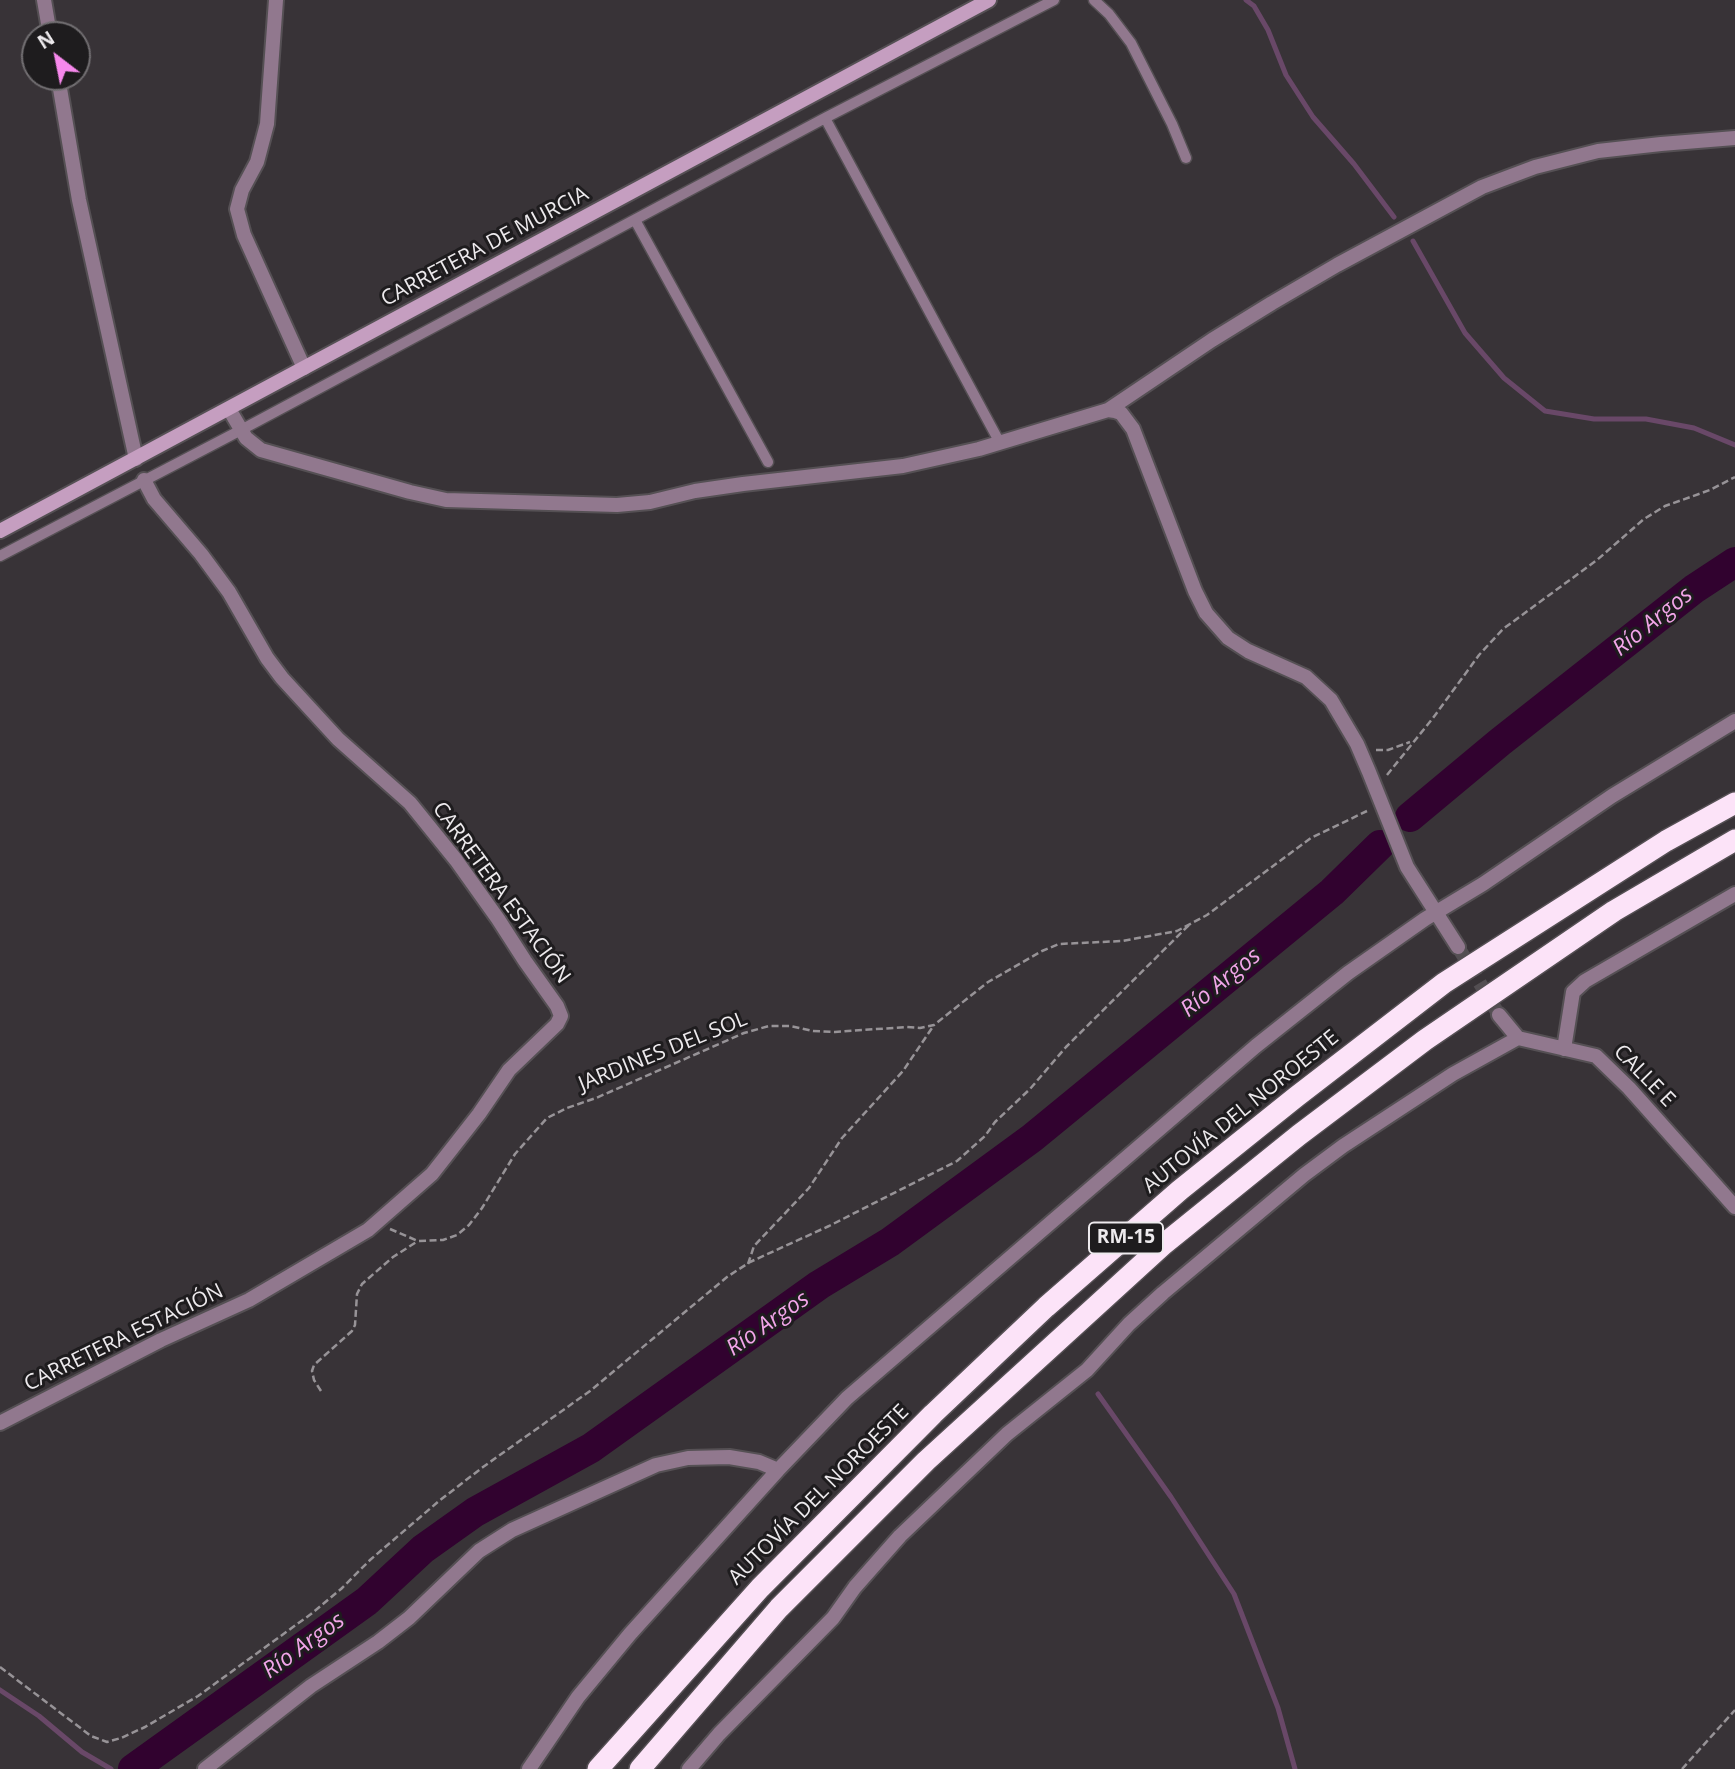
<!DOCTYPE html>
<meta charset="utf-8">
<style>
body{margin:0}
#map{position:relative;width:1735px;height:1769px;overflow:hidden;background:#383337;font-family:"Open Sans",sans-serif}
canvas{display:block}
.north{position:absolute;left:21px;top:21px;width:70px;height:70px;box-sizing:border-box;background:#1e1c1e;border:2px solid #716e71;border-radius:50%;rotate:328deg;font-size:19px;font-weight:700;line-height:28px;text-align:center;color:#edeaed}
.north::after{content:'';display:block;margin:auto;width:24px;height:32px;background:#f788ec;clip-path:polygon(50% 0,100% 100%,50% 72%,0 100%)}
</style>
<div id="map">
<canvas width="1735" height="1769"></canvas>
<div class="north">N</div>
</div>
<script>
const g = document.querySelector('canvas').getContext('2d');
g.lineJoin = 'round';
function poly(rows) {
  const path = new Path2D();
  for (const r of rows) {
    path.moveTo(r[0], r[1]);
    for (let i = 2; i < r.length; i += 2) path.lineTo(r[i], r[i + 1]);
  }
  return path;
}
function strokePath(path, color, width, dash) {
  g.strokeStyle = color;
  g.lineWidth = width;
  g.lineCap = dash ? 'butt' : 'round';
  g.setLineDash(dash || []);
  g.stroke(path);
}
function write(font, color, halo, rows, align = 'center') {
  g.font = font + ' "Open Sans",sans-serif';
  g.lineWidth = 6;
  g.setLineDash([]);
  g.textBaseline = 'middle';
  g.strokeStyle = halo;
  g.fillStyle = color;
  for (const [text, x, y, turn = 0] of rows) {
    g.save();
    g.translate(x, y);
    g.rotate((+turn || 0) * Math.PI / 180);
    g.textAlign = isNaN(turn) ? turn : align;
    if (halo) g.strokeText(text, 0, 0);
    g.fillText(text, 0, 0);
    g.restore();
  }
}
const stream = poly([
 [1246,0,1254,6,1268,30,1286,75,1313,117,1354,164,1394,217],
 [1413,241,1465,333,1504,378,1545,411,1594,419,1646,419,1694,428,1735,445],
 [1098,1394,1171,1497,1234,1594,1278,1708,1295,1769],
 [0,1690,39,1716,82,1752,111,1769]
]);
const river = poly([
 [1410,817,1500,742,1694,589,1735,562],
 [133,1769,367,1601,423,1549,475,1512,591,1448,819,1285,890,1242,1032,1138,1332,892,1380,845]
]);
const minorTunnel = poly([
 [1458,947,1499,1015]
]);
const path = poly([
 [1376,750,1388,750,1410,742],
 [1387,775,1433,718,1479,655,1503,629,1597,560,1644,519,1665,506,1710,490,1735,477],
 [390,1229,418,1241,443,1240,457,1235,469,1225,482,1208,515,1154,547,1118,567,1108,596,1098,744,1033,769,1026,790,1026,813,1031,835,1032,906,1027,920,1028,934,1025,988,982,1042,951,1059,944,1122,941,1177,931,1207,915,1311,838,1367,811],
 [748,1264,754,1246,809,1188,842,1138,903,1071,934,1025],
 [321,1391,314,1380,312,1371,314,1365,352,1331,355,1325,357,1294,362,1284,393,1257,418,1241],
 [0,1667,91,1736,107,1742,121,1738,145,1727,198,1696,311,1614,341,1589,370,1560,439,1501,483,1467,590,1391,727,1277,750,1262,829,1226,957,1161,985,1136,995,1122,1030,1089,1066,1047,1189,925],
 [1682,1769,1735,1710]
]);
const service = poly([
 [1094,0,1109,14,1131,43,1172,124,1186,158],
 [825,118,1000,443],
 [635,220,768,462],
 [0,556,241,430,825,118,1054,0]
]);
const minor = poly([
 [44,0,50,35],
 [276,0,267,124,257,162,242,190,237,209,244,235,304,368],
 [58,77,79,200,136,459],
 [229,409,246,438,261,450,410,492,446,500,617,505,650,502,695,491,743,484,903,466,979,449,1108,410,1115,411,1121,413,1133,429,1195,591,1206,613,1228,638,1248,651,1306,677,1331,700,1357,744,1369,772,1407,867,1458,947],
 [1108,410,1212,340,1272,303,1337,265,1482,187,1535,167,1598,151,1661,144,1735,138],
 [1499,1015,1518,1038,1596,1056,1629,1088,1735,1207],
 [1564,1049,1573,992,1585,981,1735,894],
 [0,1423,161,1340,249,1300,368,1230,432,1174,479,1114,509,1070,557,1024,561,1016,557,1006,525,961,498,919,456,860,410,803,338,739,282,678,267,658,229,592,201,554,154,499,144,480],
 [205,1769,311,1686,378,1642,409,1618,479,1551,512,1530,656,1465,688,1458,729,1457,759,1462,778,1470],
 [529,1769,578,1697,630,1634,778,1470,847,1398,1256,1046,1348,973,1425,919,1483,884,1612,796,1735,721],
 [689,1769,719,1734,833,1618,855,1587,900,1536,1007,1434,1087,1370,1129,1324,1163,1293,1304,1175,1343,1146,1453,1074,1518,1038]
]);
const secondary = poly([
 [0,531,989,0]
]);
const motorway = poly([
 [598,1769,760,1588,933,1414,1046,1307,1180,1190,1296,1097,1444,983,1666,841,1735,803],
 [640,1769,779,1608,926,1461,1164,1244,1299,1135,1425,1040,1614,911,1735,840]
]);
const shields = [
 [1126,1238,74]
];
const shieldNames = [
 ["RM-15",1126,1238]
];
const streetNames = [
 ["CARRETERA DE MURCIA",485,247,-28],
 ["CARRETERA ESTACIÓN",501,893,54],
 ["JARDINES DEL SOL",663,1052,-22],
 ["CALLE E",1644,1076,46],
 ["AUTOVÍA DEL NOROESTE",1241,1112,-39],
 ["CARRETERA ESTACIÓN",124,1338,-26],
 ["AUTOVÍA DEL NOROESTE",819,1495,-45]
];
const waterNames = [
 ["Río Argos",1653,622,-39],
 ["Río Argos",1221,983,-39],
 ["Río Argos",768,1324,-35],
 ["Río Argos",304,1646,-36]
];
strokePath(stream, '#694868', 5);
strokePath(river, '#31022f', 30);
strokePath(minorTunnel, '#534e52', 14, [14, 7]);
strokePath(service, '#555054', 13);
strokePath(minor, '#555054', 18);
strokePath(secondary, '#555054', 18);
strokePath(motorway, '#555054', 24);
strokePath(path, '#979397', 2.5, [7, 3.5]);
strokePath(service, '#91788e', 10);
strokePath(minor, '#91788e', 14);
strokePath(secondary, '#c59ec0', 14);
strokePath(motorway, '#fce3f8', 21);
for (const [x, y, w] of shields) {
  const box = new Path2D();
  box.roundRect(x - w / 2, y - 15.5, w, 31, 5);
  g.fillStyle = '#1e1c1e';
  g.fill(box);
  strokePath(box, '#edeaed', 2);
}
write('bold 19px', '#edeaed', null, shieldNames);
write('21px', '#edeaed', '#1e1c1e', streetNames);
write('italic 23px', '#f2a5e9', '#1e1c1e', waterNames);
</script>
